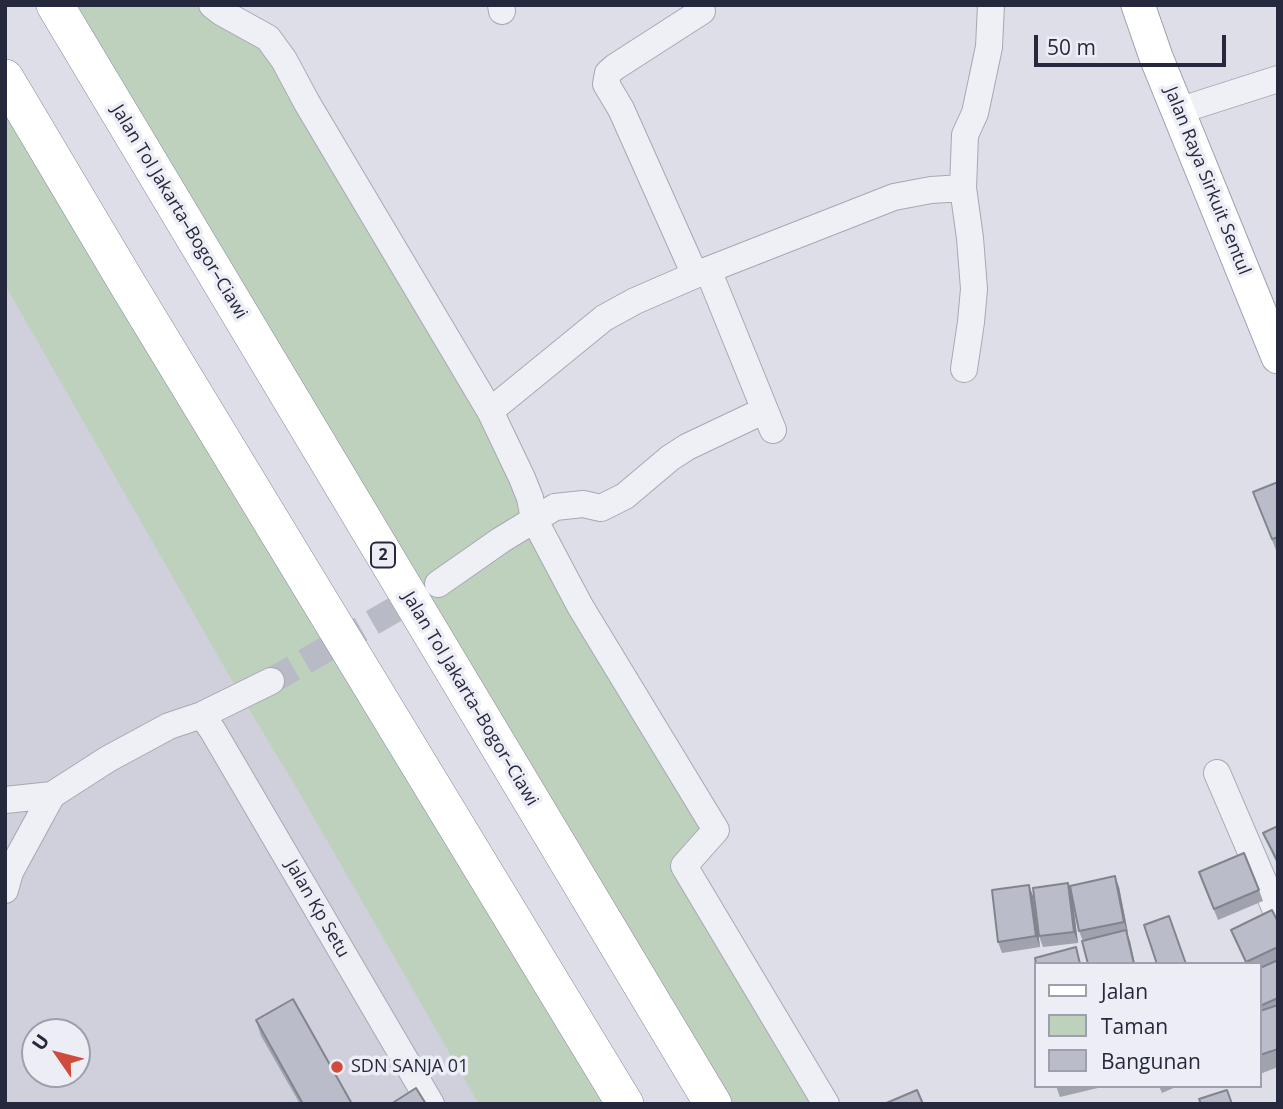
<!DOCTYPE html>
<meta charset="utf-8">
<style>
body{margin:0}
#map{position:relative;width:1283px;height:1109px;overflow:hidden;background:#dddee7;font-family:"Open Sans",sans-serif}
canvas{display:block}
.frame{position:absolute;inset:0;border:7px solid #26293e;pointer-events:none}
.legend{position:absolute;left:1034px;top:962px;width:228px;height:126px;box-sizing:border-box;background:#ecedf5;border:2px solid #9d9fac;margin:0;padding:9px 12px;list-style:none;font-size:21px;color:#26293e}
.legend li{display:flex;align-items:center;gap:14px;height:35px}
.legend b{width:35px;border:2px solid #9d9fac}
.north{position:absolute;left:21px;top:1018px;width:70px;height:70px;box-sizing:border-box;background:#ecedf5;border:2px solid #9d9fac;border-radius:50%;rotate:305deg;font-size:19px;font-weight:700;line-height:28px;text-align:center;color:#26293e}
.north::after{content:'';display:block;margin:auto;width:24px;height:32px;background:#d14b3c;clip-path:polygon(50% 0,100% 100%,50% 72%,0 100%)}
.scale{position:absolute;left:1034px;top:35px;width:192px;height:32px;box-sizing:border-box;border:4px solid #26293e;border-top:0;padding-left:9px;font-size:21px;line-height:24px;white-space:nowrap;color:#26293e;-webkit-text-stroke:5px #ecedf5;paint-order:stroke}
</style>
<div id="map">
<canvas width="1283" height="1109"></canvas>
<div class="frame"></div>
<ul class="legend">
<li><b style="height:9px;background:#fff"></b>Jalan</li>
<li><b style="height:19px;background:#bed1bd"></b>Taman</li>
<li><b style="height:19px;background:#babcca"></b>Bangunan</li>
</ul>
<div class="north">U</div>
<div class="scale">50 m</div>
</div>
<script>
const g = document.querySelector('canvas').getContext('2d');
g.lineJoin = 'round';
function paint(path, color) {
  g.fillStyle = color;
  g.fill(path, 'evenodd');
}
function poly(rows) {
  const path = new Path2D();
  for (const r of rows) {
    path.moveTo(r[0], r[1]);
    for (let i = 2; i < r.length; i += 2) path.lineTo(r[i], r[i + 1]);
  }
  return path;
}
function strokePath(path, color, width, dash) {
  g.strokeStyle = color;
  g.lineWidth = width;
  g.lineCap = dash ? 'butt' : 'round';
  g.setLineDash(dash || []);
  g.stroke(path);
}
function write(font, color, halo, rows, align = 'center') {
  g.font = font + ' "Open Sans",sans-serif';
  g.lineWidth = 7;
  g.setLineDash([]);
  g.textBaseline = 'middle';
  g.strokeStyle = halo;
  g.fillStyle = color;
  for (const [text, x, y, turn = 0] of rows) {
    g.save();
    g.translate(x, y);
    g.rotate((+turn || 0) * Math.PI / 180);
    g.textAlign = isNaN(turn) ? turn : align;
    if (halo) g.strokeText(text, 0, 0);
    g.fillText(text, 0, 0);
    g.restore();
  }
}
const built = poly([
 [5,284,480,1104,5,1104],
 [35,1032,77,1032,77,1074,35,1074]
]);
const green = poly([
 [55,5,212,5,249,27,508,451,716,830,684,866,827,1104,713,1104],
 [5,78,625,1104,479,1104,296,787,241,696,5,285]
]);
const minorTunnel = poly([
 [271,681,427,591]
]);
const minor = poly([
 [212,5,221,12,268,38,284,60,307,103,490,411,522,478,530,498,534,519,580,606,716,830,684,866,826,1104],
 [501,5,502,11],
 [1178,111,1278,79],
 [708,270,773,430],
 [695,275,894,197,931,190,963,188],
 [964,369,971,322,974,289,970,238,963,188,965,135,975,113,989,47,991,5],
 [490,411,604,318,635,301,695,275,621,109,606,84,608,73,615,67,702,11],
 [438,584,501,540,555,507,583,504,601,508,625,496,670,458,687,447,765,410],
 [202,715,213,731,431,1104],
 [1217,773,1278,915],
 [5,800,52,795,108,759,169,726,202,715,271,681],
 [5,890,10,872,52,795]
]);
const major = poly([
 [1138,5,1156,57,1278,357]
]);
const highway = poly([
 [55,5,713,1104],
 [5,78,128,285,625,1104]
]);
const wall = poly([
 [1278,482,1278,549,1276,550,1257,503],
 [1278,826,1278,873,1277,864,1263,833],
 [1199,872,1259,890,1263,901,1218,920],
 [1119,887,1128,933,1127,933,1135,964,1088,964,1083,941,1079,931,1072,897,1078,943,1043,947,1039,936,1071,893],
 [1033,896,1040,947,1002,953,998,942],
 [1278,922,1278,1067,1260,1074,1260,964,1246,964,1231,930],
 [256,1020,352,1104,300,1104,261,1036],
 [1056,1086,1102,1086,1102,1087,1060,1097],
 [1159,1086,1178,1086,1162,1093]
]);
const shadedWall = poly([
 [1115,876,1119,887,1128,933,1124,922],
 [1068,883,1072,894,1078,943,1074,932],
 [1029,885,1033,896,1040,947,1036,936],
 [1126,930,1130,941,1135,964,1134,964]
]);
const building = poly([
 [1278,482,1278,537,1272,539,1253,492,1278,482],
 [1278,826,1278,862,1263,833,1278,826],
 [1244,853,1259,890,1214,909,1199,872,1244,853],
 [1115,876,1124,922,1079,931,1070,886,1115,876],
 [1068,883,1074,932,1039,936,1033,888,1068,883],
 [1029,885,1036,936,998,942,992,890,1029,885],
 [1272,910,1278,922,1278,947,1246,962,1231,930,1272,910],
 [1169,916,1186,964,1157,964,1144,925,1169,916],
 [1126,930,1134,964,1088,964,1082,941,1126,930],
 [1076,947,1080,964,1036,964,1035,958,1076,947],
 [1278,960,1278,998,1260,1006,1260,968,1278,960],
 [293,999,352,1104,303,1104,256,1020,293,999],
 [1278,1005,1278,1049,1260,1055,1260,1011,1278,1005],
 [416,1088,426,1104,391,1104,416,1088],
 [917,1090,923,1104,884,1104,917,1090],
 [1227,1090,1232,1104,1201,1104,1199,1099,1227,1090]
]);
const markers = [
 [337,1067,7,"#d14b3c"]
];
const shields = [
 [383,555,24]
];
const shieldNames = [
 ["2",383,555]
];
const streetNames = [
 ["Jalan Raya Sirkuit Sentul",1207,181,68],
 ["Jalan Tol Jakarta–Bogor–Ciawi",179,212,59],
 ["Jalan Tol Jakarta–Bogor–Ciawi",470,699,59],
 ["Jalan Kp Setu",317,909,60]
];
const poiNames = [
 ["SDN SANJA 01",351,1067]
];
paint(built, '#cfd0dc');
paint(green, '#bed1bd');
strokePath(minorTunnel, '#b8bac5', 26, [26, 13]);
strokePath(minor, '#a6a8b4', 28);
strokePath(major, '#9c9fb3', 35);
strokePath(highway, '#84879e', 38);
strokePath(minor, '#eff0f5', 26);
strokePath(major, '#fff', 33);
strokePath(highway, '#fff', 37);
paint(wall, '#a0a2ae');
paint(shadedWall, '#82848d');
paint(building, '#babcca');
strokePath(building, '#82848d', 2);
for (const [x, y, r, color] of markers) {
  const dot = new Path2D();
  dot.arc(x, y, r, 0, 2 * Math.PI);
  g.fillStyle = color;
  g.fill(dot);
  strokePath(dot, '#ecedf5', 2.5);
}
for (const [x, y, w] of shields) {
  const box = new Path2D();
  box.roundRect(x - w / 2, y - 12.5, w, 25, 5);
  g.fillStyle = '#ecedf5';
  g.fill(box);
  strokePath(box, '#26293e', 2);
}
write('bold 16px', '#26293e', null, shieldNames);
write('18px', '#26293e', '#ecedf5', streetNames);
write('18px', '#26293e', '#ecedf5', poiNames, 'left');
</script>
